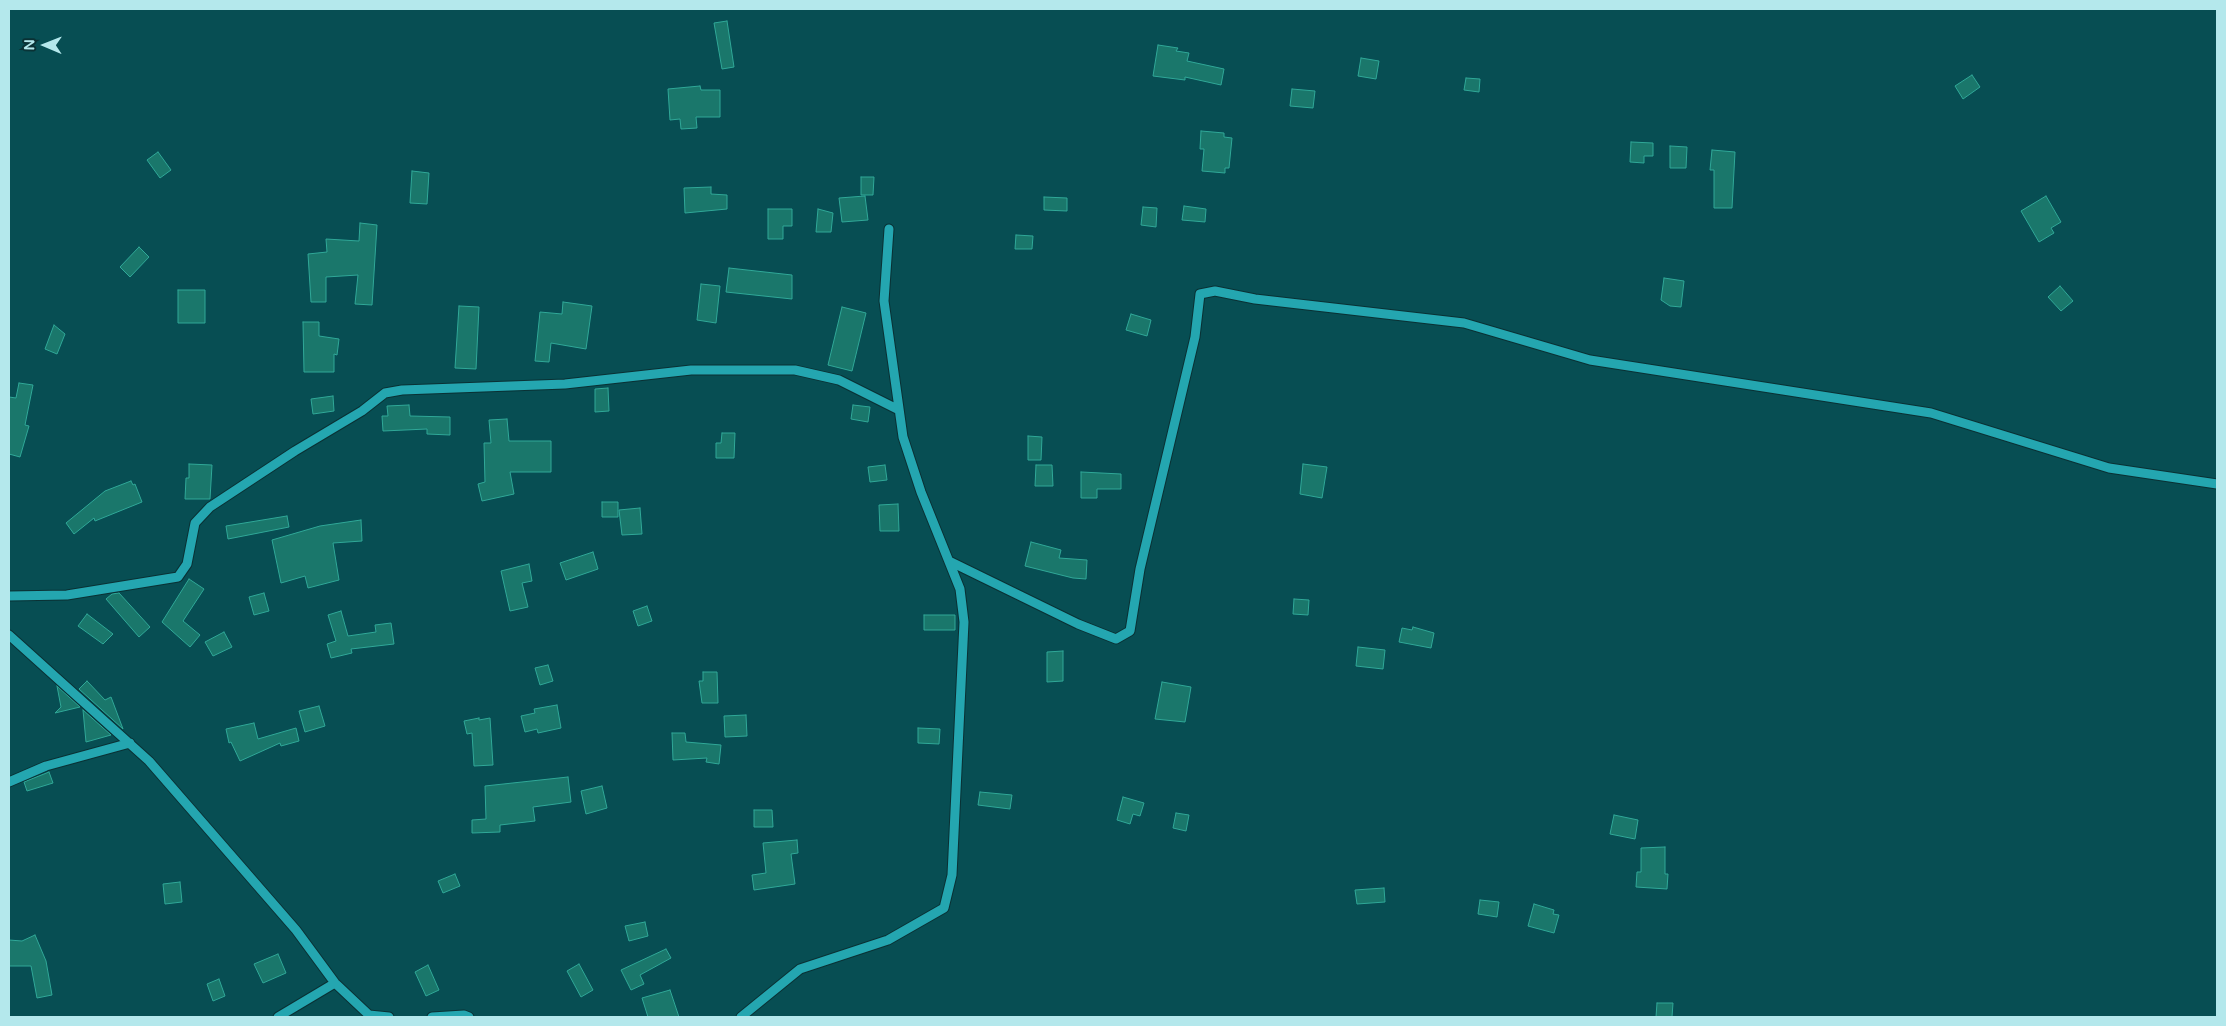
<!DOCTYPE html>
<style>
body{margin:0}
#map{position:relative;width:2226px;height:1026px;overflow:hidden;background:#074e53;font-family:"Varela Round",sans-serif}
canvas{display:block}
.frame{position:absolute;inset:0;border:10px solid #b4e8ec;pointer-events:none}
.north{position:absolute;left:20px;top:20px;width:50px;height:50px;-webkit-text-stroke:4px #0a3134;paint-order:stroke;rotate:271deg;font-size:14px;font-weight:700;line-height:20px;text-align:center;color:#b4e8ec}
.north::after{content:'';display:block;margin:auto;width:18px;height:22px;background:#b4e8ec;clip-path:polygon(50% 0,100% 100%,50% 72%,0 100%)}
</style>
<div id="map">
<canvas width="2226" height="1026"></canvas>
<div class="frame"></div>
<div class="north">N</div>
</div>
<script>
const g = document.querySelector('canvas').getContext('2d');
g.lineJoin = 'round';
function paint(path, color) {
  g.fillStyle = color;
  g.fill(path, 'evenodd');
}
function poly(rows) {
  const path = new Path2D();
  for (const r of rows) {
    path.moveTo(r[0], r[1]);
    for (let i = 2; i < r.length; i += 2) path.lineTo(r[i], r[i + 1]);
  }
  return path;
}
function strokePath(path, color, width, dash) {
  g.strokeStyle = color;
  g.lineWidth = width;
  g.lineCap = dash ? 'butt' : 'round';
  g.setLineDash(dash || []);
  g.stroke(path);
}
const building = poly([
 [727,21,734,67,722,69,714,23,727,21],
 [1158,45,1178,48,1176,51,1189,53,1187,61,1224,69,1221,85,1185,77,1185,80,1153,76,1158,45],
 [1361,58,1379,61,1376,79,1358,76,1361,58],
 [1972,75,1980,87,1963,99,1955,86,1972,75],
 [1466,78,1480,79,1479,92,1464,90,1466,78],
 [700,86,701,90,720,90,720,117,696,117,697,128,681,129,680,119,670,120,668,89,700,86],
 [1292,89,1315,91,1313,108,1290,106,1292,89],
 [1201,131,1224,133,1224,137,1232,138,1229,168,1225,168,1225,173,1202,171,1204,149,1200,149,1201,131],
 [1631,142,1653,143,1653,156,1644,156,1644,163,1630,162,1631,142],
 [1670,146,1687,147,1686,168,1670,168,1670,146],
 [1712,150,1735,152,1732,208,1714,208,1714,170,1710,170,1712,150],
 [158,152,171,170,160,178,147,160,158,152],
 [412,171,429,173,427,204,410,203,412,171],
 [861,177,874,177,873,195,861,195,861,177],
 [711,187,711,194,727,195,727,209,685,213,684,188,711,187],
 [865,196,868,220,842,222,839,198,865,196],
 [2046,196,2061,222,2051,228,2054,233,2039,242,2021,211,2046,196],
 [1044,197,1067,198,1067,211,1044,210,1044,197],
 [1184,206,1206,209,1205,222,1182,220,1184,206],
 [1143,207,1157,208,1156,227,1141,225,1143,207],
 [768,209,792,209,792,226,783,226,783,239,768,239,768,209],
 [818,209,833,213,831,232,816,232,818,209],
 [360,223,377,225,372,305,355,304,358,275,326,277,326,302,311,302,308,254,327,252,326,239,359,241,360,223],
 [1016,235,1033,236,1032,249,1015,249,1016,235],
 [139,247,149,257,130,277,120,267,139,247],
 [729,268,792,275,792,299,726,292,729,268],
 [1664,278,1684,281,1681,307,1670,306,1661,300,1664,278],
 [701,284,720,286,716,323,697,320,701,284],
 [2060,286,2073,301,2061,311,2048,297,2060,286],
 [178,290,205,290,205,323,178,323,178,290],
 [563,302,592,306,586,349,551,343,549,362,535,361,540,312,562,314,563,302],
 [459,306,479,307,476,369,455,368,459,306],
 [842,307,866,313,852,371,828,365,842,307],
 [1131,314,1151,320,1147,336,1126,330,1131,314],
 [303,322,319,322,319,336,339,339,337,355,334,354,334,372,304,372,303,322],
 [54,325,65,334,57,354,45,349,54,325],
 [19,383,33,385,25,425,29,426,20,457,9,454,9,397,16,398,19,383],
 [608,388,609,411,595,412,595,389,608,388],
 [333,396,334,411,313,414,311,399,333,396],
 [409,405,410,416,450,417,450,435,427,434,427,429,383,431,382,416,388,416,387,406,409,405],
 [853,405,870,407,868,422,851,419,853,405],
 [507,419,509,441,551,441,551,472,510,472,514,494,482,501,478,484,485,482,484,443,491,443,489,420,507,419],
 [722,433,735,433,734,458,716,458,716,443,721,443,722,433],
 [1028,436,1042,437,1041,460,1028,460,1028,436],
 [189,464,212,465,210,499,185,499,186,478,189,478,189,464],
 [1303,464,1327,467,1322,498,1300,494,1303,464],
 [885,465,887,480,870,482,868,467,885,465],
 [1036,465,1052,465,1053,486,1035,486,1036,465],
 [1081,472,1121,474,1121,489,1097,489,1097,498,1081,498,1081,472],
 [131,481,133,485,135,484,142,502,95,521,94,518,74,534,66,523,105,491,131,481],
 [602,502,618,502,618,517,602,517,602,502],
 [898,504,899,531,880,531,879,505,898,504],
 [640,508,642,534,622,535,619,510,640,508],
 [287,516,289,527,228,539,226,526,287,516],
 [361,520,362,541,333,543,339,580,308,588,305,576,281,583,272,540,320,526,361,520],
 [1031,542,1061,550,1059,558,1087,560,1086,579,1073,578,1025,566,1031,542],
 [593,552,598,569,566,580,560,563,593,552],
 [529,564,532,581,522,583,528,607,510,611,501,571,529,564],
 [189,579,204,589,183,621,200,635,190,647,162,622,189,579],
 [119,593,150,627,139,637,106,599,112,594,119,593],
 [264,593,269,611,254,615,249,597,264,593],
 [1294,599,1309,600,1308,615,1293,614,1294,599],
 [647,606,652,621,638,626,633,611,647,606],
 [341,611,348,636,376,632,375,625,391,623,394,644,351,649,352,653,331,658,327,644,336,641,328,615,341,611],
 [87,614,113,634,103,644,78,626,87,614],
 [924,615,955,615,955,630,924,630,924,615],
 [1413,627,1434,633,1431,648,1399,642,1402,628,1412,630,1413,627],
 [224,632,232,647,213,656,205,642,224,632],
 [1358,647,1385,650,1383,669,1356,666,1358,647],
 [1063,651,1063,681,1047,682,1047,652,1063,651],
 [548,665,553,681,540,685,535,668,548,665],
 [703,672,717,672,718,703,702,703,699,681,703,681,703,672],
 [87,681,105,700,111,697,123,729,79,689,87,681],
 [1162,682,1191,687,1185,722,1155,719,1162,682],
 [57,686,80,707,55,713,61,707,57,686],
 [557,705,561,728,538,733,537,729,525,732,521,716,535,713,534,709,557,705],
 [319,706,325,726,305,732,299,711,319,706],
 [83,710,111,735,86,742,83,710],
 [746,715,747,736,725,737,724,716,746,715],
 [479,718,479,720,490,718,493,765,474,766,472,733,467,734,464,721,479,718],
 [254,723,258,739,296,728,299,741,281,746,280,743,240,761,231,742,229,743,226,729,254,723],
 [918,728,940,729,939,744,918,743,918,728],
 [672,733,685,733,686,742,721,745,719,764,706,762,707,758,673,760,672,733],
 [49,772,53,783,27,791,24,782,49,772],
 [568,777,571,802,533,807,535,821,500,825,500,832,472,833,472,820,486,819,485,786,568,777],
 [602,786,607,808,586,814,581,791,602,786],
 [980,792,1012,795,1010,809,978,805,980,792],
 [1123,797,1144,803,1140,816,1133,814,1130,824,1117,820,1123,797],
 [754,810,772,810,773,827,754,827,754,810],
 [1176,813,1189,815,1186,831,1173,828,1176,813],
 [1614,815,1638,820,1635,839,1610,834,1614,815],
 [797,840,798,853,791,854,795,884,754,890,752,875,766,873,763,843,797,840],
 [1665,847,1665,874,1668,874,1667,889,1636,887,1637,872,1641,872,1641,848,1665,847],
 [455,874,460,886,443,893,438,881,455,874],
 [180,882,182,902,165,904,163,884,180,882],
 [1384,888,1385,902,1357,904,1355,890,1384,888],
 [1480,900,1499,902,1497,917,1478,914,1480,900],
 [1534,904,1554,910,1553,914,1559,915,1554,933,1528,926,1534,904],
 [645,922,648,936,629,941,625,926,645,922],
 [35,935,46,961,52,995,37,998,31,966,9,966,9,940,22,941,35,935],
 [666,949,671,958,640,975,644,984,631,990,621,970,666,949],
 [278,954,286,973,263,983,254,964,278,954],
 [579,964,593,990,581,997,567,971,579,964],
 [428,965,439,990,426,996,415,972,428,965],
 [219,979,225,996,213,1001,207,984,219,979],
 [670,990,679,1017,648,1017,642,998,670,990],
 [1657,1003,1673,1003,1672,1017,1656,1017,1657,1003]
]);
const minor = poly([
 [949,561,1078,624,1116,639,1130,631,1140,569,1195,337,1200,294,1215,291,1255,299,1464,323,1590,360,1931,413,2109,468,2217,484],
 [9,596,67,595,178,577,187,564,195,523,210,507,295,451,362,411,385,393,402,390,565,384,691,370,795,370,839,380,899,410],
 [9,635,149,761,296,930,335,983,369,1015,389,1017],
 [9,782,46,766,130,743],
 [278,1017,335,983],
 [432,1017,464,1015,469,1017],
 [741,1017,800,969,888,940,944,908,952,875,964,622,960,589,921,492,903,437,884,301,889,229]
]);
paint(building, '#1a776b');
strokePath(building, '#30a898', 1);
strokePath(minor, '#0a3134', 11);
strokePath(minor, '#24a6b0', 9);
</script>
